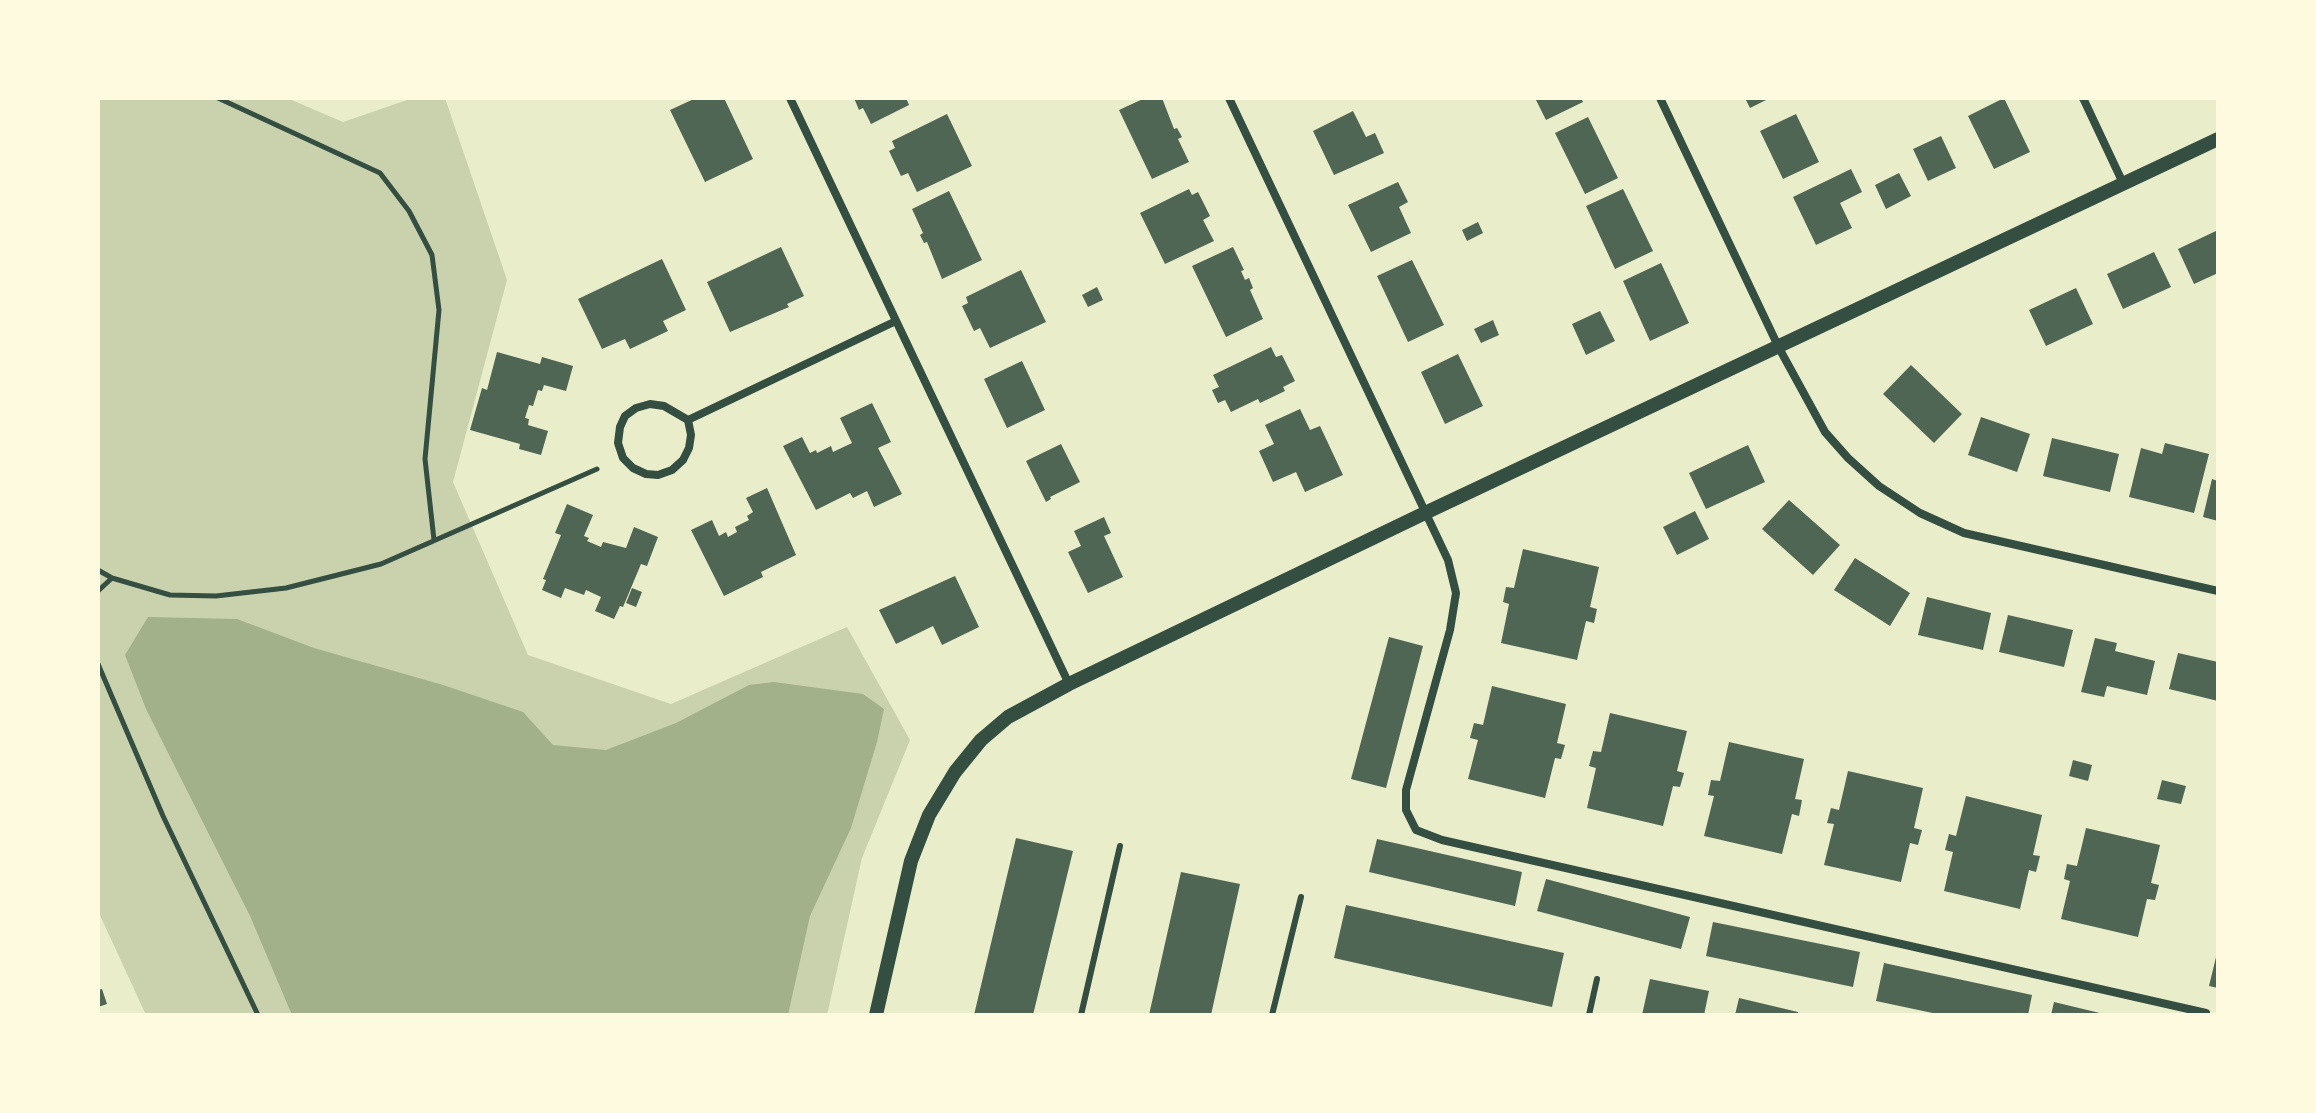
<!DOCTYPE html>
<style>
body{margin:0}
#map{position:relative;width:2316px;height:1113px;overflow:hidden;background:#e9edc9;font-family:Helvetica,sans-serif}
canvas{display:block}
.frame{position:absolute;inset:0;border:100px solid #fefae0;pointer-events:none}
</style>
<div id="map">
<canvas width="2316" height="1113"></canvas>
<div class="frame"></div>
</div>
<script>
const g = document.querySelector('canvas').getContext('2d');
g.lineJoin = 'round';
function paint(path, color) {
  g.fillStyle = color;
  g.fill(path, 'evenodd');
}
function poly(rows) {
  const path = new Path2D();
  for (const r of rows) {
    path.moveTo(r[0], r[1]);
    for (let i = 2; i < r.length; i += 2) path.lineTo(r[i], r[i + 1]);
  }
  return path;
}
function strokePath(path, color, width, dash) {
  g.strokeStyle = color;
  g.lineWidth = width;
  g.lineCap = dash ? 'butt' : 'round';
  g.setLineDash(dash || []);
  g.stroke(path);
}
const green = poly([
 [98,98,287,98,343,122,413,98,445,98,507,280,453,482,528,655,671,704,847,627,910,740,862,858,827,1015,146,1015,98,911]
]);
const water = poly([
 [148,617,237,619,314,648,443,685,523,712,553,745,606,750,676,723,749,685,774,682,863,694,884,709,877,742,851,828,810,916,788,1015,292,1015,250,916,146,709,125,655]
]);
const building = poly([
 [696,98,724,98,753,159,705,182,670,110],
 [854,98,906,98,909,105,871,124,863,108,859,110],
 [1145,98,1162,98,1174,129,1177,128,1182,137,1178,139,1189,162,1152,179,1119,110],
 [1535,98,1581,98,1583,102,1546,120],
 [1745,98,1770,98,1750,108],
 [2004,98,2030,152,1994,169,1968,116],
 [1353,111,1366,137,1375,133,1384,153,1334,175,1313,131],
 [947,114,972,166,917,192,908,173,901,176,889,151,895,148,892,141],
 [1796,114,1819,162,1783,179,1760,131],
 [1588,117,1618,178,1585,194,1555,133],
 [1941,136,1956,168,1928,181,1913,149],
 [1851,169,1862,192,1840,203,1852,228,1816,245,1793,197],
 [1899,173,1911,196,1886,209,1875,185],
 [1398,182,1408,202,1399,207,1411,233,1371,252,1348,205],
 [1189,189,1192,195,1198,192,1210,216,1203,220,1214,241,1165,264,1140,213],
 [1623,189,1653,251,1615,269,1586,206],
 [949,191,982,260,942,279,927,242,924,243,920,235,923,233,912,209],
 [1478,222,1483,233,1467,241,1462,230],
 [2218,230,2218,273,2194,284,2178,249],
 [781,247,804,296,787,304,789,307,730,332,707,282],
 [1233,247,1244,270,1241,271,1245,280,1249,278,1253,288,1250,290,1263,319,1226,337,1192,266],
 [2154,252,2171,287,2123,309,2107,274],
 [662,259,686,310,663,321,668,331,630,349,625,339,602,349,578,299],
 [1412,260,1444,325,1408,342,1377,276],
 [1661,263,1689,323,1650,341,1623,281],
 [1021,270,1046,322,990,348,980,328,974,331,962,306,968,303,966,297],
 [1097,287,1103,300,1088,307,1082,295],
 [2076,288,2093,324,2046,346,2029,310],
 [1600,311,1615,341,1586,355,1572,324],
 [1493,320,1499,335,1481,343,1474,329],
 [1271,347,1276,357,1282,355,1295,381,1283,387,1285,391,1260,403,1258,399,1231,412,1225,400,1218,403,1212,390,1219,387,1213,375],
 [497,352,540,364,542,357,573,366,566,391,544,385,542,391,538,390,533,406,529,405,525,418,529,419,528,425,548,431,541,455,519,449,520,444,470,430,482,388,487,390],
 [1458,354,1483,406,1445,424,1421,372],
 [1022,361,1045,410,1007,428,984,379],
 [1911,365,1962,414,1934,443,1883,394],
 [872,403,891,442,878,448,902,494,874,507,867,491,853,498,850,493,816,510,783,446,802,437,810,453,816,450,817,453,831,446,833,452,852,443,840,418],
 [1300,409,1310,430,1320,426,1343,475,1305,492,1296,472,1273,482,1259,451,1274,444,1265,425],
 [1981,417,2030,434,2017,472,1968,455],
 [2052,438,2119,454,2110,492,2043,476],
 [2165,443,2209,454,2194,513,2129,497,2141,448,2162,454],
 [1061,444,1080,482,1050,497,1051,499,1046,502,1026,461],
 [1748,445,1765,482,1706,509,1689,473],
 [2212,479,2218,481,2218,521,2203,517],
 [767,488,796,555,761,572,763,577,724,596,691,530,712,520,719,536,726,532,728,537,737,532,735,527,749,520,747,516,753,512,746,498],
 [1789,500,1840,545,1813,575,1762,529],
 [567,504,593,515,584,536,589,538,587,541,601,547,603,542,626,548,634,527,658,537,647,566,641,564,623,607,620,606,614,619,595,611,601,597,586,590,584,595,565,588,561,598,542,590,546,580,543,579,561,535,555,533],
 [1695,511,1709,539,1677,555,1663,527],
 [1104,517,1111,533,1104,536,1123,577,1088,593,1068,552,1081,546,1074,531],
 [1523,549,1599,567,1590,607,1597,609,1594,623,1586,621,1577,660,1501,643,1509,604,1503,602,1506,587,1514,588],
 [1855,558,1910,593,1890,626,1834,590],
 [955,576,979,627,942,645,933,626,896,644,879,610],
 [632,588,642,592,636,607,626,603],
 [1927,597,1991,613,1983,650,1918,635],
 [2008,615,2073,630,2064,667,1999,652],
 [1389,637,1423,646,1386,788,1351,779],
 [2095,638,2117,643,2115,651,2155,661,2147,695,2107,686,2104,697,2081,692],
 [2178,653,2218,662,2218,701,2169,689],
 [1492,686,1566,704,1557,743,1565,745,1561,759,1555,758,1545,798,1468,779,1478,740,1470,738,1474,723,1483,725],
 [1610,713,1687,731,1677,771,1684,773,1680,787,1673,786,1663,826,1587,808,1596,768,1589,766,1593,751,1601,752],
 [1729,742,1804,759,1795,799,1802,800,1799,816,1792,814,1782,854,1704,836,1714,796,1708,795,1711,780,1720,781],
 [2073,760,2092,765,2088,781,2069,776],
 [1848,771,1923,788,1914,828,1922,830,1918,845,1910,843,1901,882,1824,865,1834,824,1827,823,1831,808,1839,810],
 [2162,780,2186,786,2181,804,2157,799],
 [1966,796,2042,815,2033,855,2040,856,2036,872,2029,870,2020,909,1944,891,1953,852,1945,850,1949,834,1956,836],
 [2086,828,2160,845,2151,883,2159,885,2155,900,2147,899,2138,937,2061,919,2070,881,2064,879,2067,864,2077,866],
 [1016,838,1073,851,1033,1015,974,1015],
 [1377,839,1522,872,1515,906,1369,872],
 [1181,872,1240,884,1211,1015,1149,1015],
 [1546,879,1690,917,1681,949,1537,911],
 [1346,905,1564,953,1552,1007,1334,958],
 [1713,922,1860,952,1853,987,1706,956],
 [2217,953,2218,953,2218,988,2209,986],
 [1884,963,2032,995,2028,1015,1942,1015,1876,1001],
 [1650,979,1709,991,1704,1015,1642,1015],
 [102,989,107,1004,98,1007,98,990],
 [1739,998,1798,1012,1797,1015,1735,1015],
 [2054,1002,2104,1014,2103,1015,2051,1015]
]);
const path = poly([
 [218,98,380,173,409,211,432,255,439,310,425,459,434,540],
 [98,570,112,578,170,595,216,596,286,588,381,564,597,469],
 [98,591,112,578],
 [98,664,163,816,258,1015]
]);
const service = poly([
 [1081,1015,1120,846],
 [1272,1015,1301,897],
 [1589,1015,1597,979]
]);
const minor = poly([
 [790,98,1069,684],
 [1229,98,1448,560,1456,593,1450,630,1406,790,1406,810,1416,830,1442,840,2206,1013],
 [1660,98,1779,348,1825,432,1848,458,1879,486,1920,513,1964,533,2218,591],
 [2083,98,2123,183],
 [688,420,691,435,689,448,683,460,672,470,658,475,646,474,633,468,623,458,618,443,620,427,625,416,636,408,650,404,664,406,688,420,896,321]
]);
const tertiary = poly([
 [876,1015,911,861,929,815,955,772,981,740,1008,717,1069,684,1425,513,2218,139]
]);
paint(green, '#cad2ad');
paint(water, '#a3b18a');
paint(building, '#4f6655');
strokePath(path, '#344e41', 5);
strokePath(service, '#344e41', 6);
strokePath(minor, '#344e41', 8);
strokePath(tertiary, '#344e41', 14);
</script>
